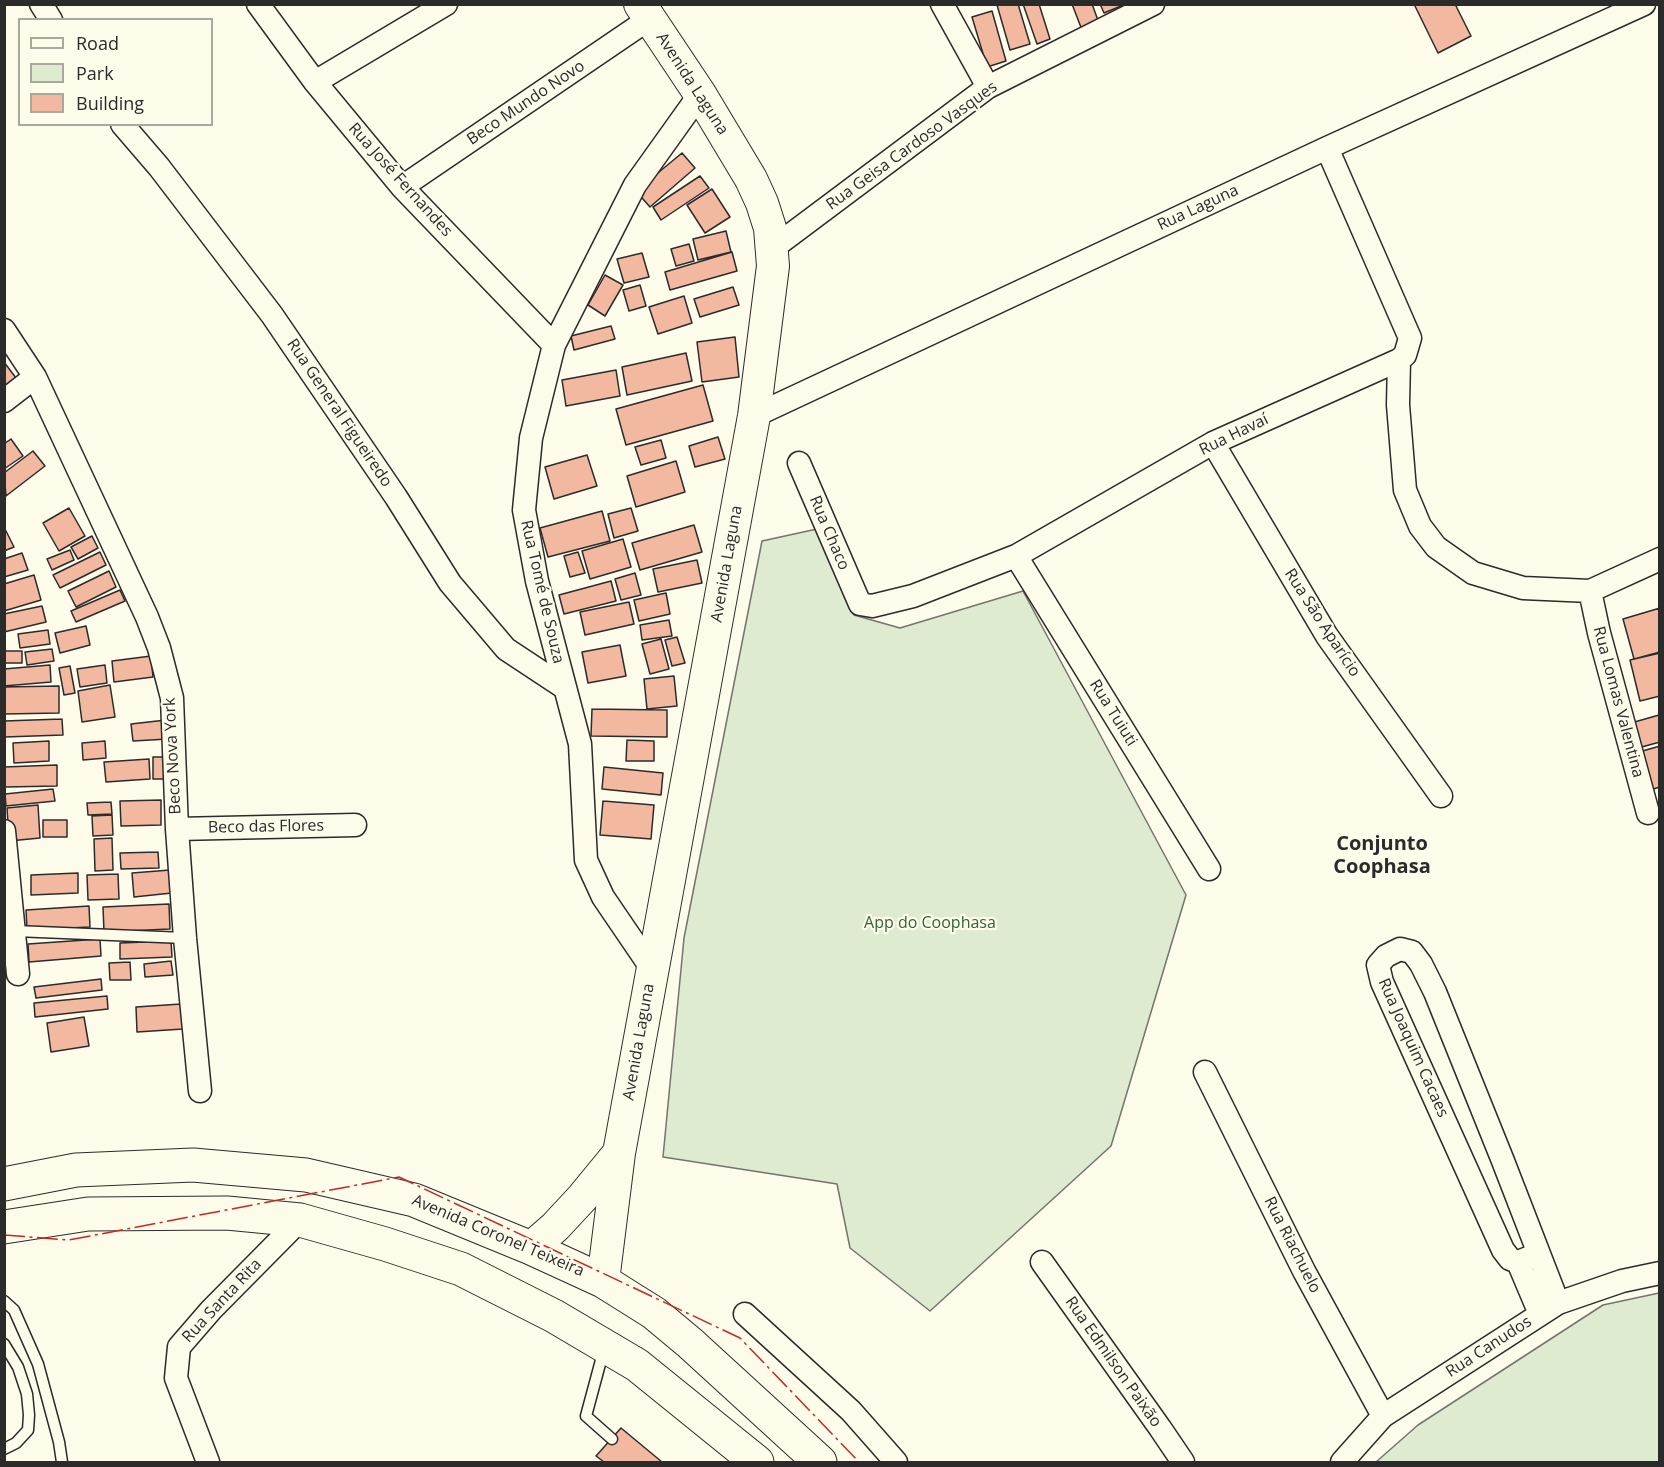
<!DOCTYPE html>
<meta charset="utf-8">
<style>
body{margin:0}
#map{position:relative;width:1664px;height:1467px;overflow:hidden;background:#fdfbea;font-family:"Open Sans",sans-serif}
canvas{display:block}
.frame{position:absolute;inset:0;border:6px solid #2b2b2b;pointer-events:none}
.legend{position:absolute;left:18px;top:18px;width:195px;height:108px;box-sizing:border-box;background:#fdfbea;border:2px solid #a9a89e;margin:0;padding:8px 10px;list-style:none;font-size:18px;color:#2b2b2b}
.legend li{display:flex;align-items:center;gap:12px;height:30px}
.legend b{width:30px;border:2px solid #a9a89e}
</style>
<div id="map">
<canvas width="1664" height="1467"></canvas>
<div class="frame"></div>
<ul class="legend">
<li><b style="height:8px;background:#fdfbea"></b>Road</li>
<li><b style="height:16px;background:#deebd1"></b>Park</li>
<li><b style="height:16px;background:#f2b8a0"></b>Building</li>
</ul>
</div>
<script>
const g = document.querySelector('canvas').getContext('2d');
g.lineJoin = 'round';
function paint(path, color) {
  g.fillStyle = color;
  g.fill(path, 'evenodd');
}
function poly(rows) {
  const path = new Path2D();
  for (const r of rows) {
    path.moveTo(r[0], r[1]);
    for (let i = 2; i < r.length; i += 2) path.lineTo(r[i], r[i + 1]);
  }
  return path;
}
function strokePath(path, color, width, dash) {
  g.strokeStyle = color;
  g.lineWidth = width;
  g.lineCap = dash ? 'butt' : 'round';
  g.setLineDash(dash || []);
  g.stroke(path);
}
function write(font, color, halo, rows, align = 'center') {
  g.font = font + ' "Open Sans",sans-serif';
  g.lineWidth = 4.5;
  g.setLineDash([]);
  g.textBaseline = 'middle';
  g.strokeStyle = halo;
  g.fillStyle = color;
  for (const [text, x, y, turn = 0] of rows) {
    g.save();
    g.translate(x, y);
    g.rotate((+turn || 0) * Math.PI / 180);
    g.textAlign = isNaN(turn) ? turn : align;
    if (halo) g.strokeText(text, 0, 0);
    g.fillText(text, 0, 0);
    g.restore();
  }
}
const green = poly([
 [817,529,854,615,900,628,1023,591,1186,895,1111,1146,930,1311,850,1248,837,1184,663,1157,684,938,762,541,817,529],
 [1659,1293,1659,1462,1376,1462,1418,1425,1603,1305,1659,1293]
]);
const building = poly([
 [1018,4,1030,44,1010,50,997,5,1018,4],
 [1023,4,1039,4,1050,39,1037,44,1023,4],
 [1072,4,1092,4,1099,23,1082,30,1072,4],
 [1100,4,1126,4,1104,13,1100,4],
 [1414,4,1455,4,1471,36,1438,53,1414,4],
 [992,11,1006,61,987,67,972,17,992,11],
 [682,153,695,168,650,207,636,191,682,153],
 [700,176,709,188,661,220,653,207,700,176],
 [712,189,730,217,705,233,687,205,712,189],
 [726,231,731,252,698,260,693,239,726,231],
 [689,244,694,261,676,266,671,249,689,244],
 [732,252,737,271,670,290,665,272,732,252],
 [642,253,649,277,624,283,617,259,642,253],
 [605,275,623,285,605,316,588,305,605,275],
 [640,285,646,306,629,311,623,290,640,285],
 [733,287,739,305,700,317,694,299,733,287],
 [684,296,692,323,658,334,649,307,684,296],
 [611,326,615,339,574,350,571,336,611,326],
 [735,337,739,377,702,382,697,342,735,337],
 [686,353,692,381,627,395,622,367,686,353],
 [4,362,16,378,4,386,4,362],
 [616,370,620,396,566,406,562,380,616,370],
 [703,385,713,421,626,445,616,409,703,385],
 [718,437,725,459,695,467,689,446,718,437],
 [11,439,23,456,4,469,4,444,11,439],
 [661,440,666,458,641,465,635,447,661,440],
 [33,451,45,466,6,496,4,473,33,451],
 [587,455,597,486,554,499,545,467,587,455],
 [676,461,685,492,636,507,627,476,676,461],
 [69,508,85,536,59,551,43,523,69,508],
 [631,508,638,531,614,538,608,514,631,508],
 [602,511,610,541,548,557,540,528,602,511],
 [694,525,702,552,640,570,632,543,694,525],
 [4,527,14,547,4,551,4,527],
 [92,536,98,548,78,559,71,547,92,536],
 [623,539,631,567,590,579,582,551,623,539],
 [70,550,74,560,52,570,47,559,70,550],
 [100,552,106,565,60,588,53,575,100,552],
 [578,552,585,573,570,577,564,556,578,552],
 [22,553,28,570,4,577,4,559,22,553],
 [697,560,702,583,658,592,653,569,697,560],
 [109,571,116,587,76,607,68,591,109,571],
 [635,573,641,595,621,600,615,579,635,573],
 [34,575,41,600,4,611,4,584,34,575],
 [611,581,616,601,564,614,559,595,611,581],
 [120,590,125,601,76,622,71,611,120,590],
 [666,593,670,614,639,621,634,600,666,593],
 [629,602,634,624,585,635,580,612,629,602],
 [42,606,46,622,4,632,4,614,42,606],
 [1660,608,1660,652,1634,659,1623,619,1660,608],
 [669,620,672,636,642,640,640,625,669,620],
 [86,626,90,645,60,653,55,633,86,626],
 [48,630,50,644,20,648,18,634,48,630],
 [677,637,685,663,672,666,665,640,677,637],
 [661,639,669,669,650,674,642,644,661,639],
 [620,645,626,676,588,683,582,652,620,645],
 [52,649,54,661,27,665,25,652,52,649],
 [4,651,22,651,22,663,4,663,4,651],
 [1660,653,1660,696,1640,701,1630,660,1660,653],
 [151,656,153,677,114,682,112,661,151,656],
 [50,665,51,682,4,686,4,669,50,665],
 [105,665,107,683,80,687,77,669,105,665],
 [70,666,75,693,64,695,59,668,70,666],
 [674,676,677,706,647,709,644,679,674,676],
 [110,685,115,717,82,722,78,691,110,685],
 [59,686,59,713,4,714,4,687,59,686],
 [592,709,667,710,667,737,591,736,592,709],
 [1659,715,1660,742,1638,748,1631,723,1659,715],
 [62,719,63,735,4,737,4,721,62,719],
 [166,720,168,739,133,741,131,724,166,720],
 [627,740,654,741,654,761,626,761,627,740],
 [49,741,49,761,14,763,13,743,49,741],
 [105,741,106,758,83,760,82,743,105,741],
 [1660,746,1660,787,1650,790,1639,752,1660,746],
 [153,757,168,757,168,779,153,779,153,757],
 [149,759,150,779,106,782,104,762,149,759],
 [57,765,57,786,5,787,4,767,57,765],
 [604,767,663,773,661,795,602,789,604,767],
 [53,789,55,801,6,806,5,794,53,789],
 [161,800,161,825,121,826,120,801,161,800],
 [603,801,654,805,651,839,600,835,603,801],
 [111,802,112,814,88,815,87,803,111,802],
 [38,805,40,838,9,841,7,808,38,805],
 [112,815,113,835,93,836,92,816,112,815],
 [43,820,67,820,67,837,43,837,43,820],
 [112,838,113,870,95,871,94,839,112,838],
 [158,852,159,868,121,869,120,853,158,852],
 [170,870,172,893,134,897,132,873,170,870],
 [78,873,78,893,31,895,31,875,78,873],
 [118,874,119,899,88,900,87,875,118,874],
 [169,904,170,929,104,932,103,907,169,904],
 [89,906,90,927,27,930,26,910,89,906],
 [100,939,101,956,29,962,28,944,100,939],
 [171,941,172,957,120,959,120,943,171,941],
 [171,961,173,975,145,977,144,964,171,961],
 [130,962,131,980,110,980,109,963,130,962],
 [101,979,102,990,36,998,34,987,101,979],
 [107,996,108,1009,35,1017,34,1003,107,996],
 [181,1004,183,1029,137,1032,136,1007,181,1004],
 [84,1017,89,1046,51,1052,47,1023,84,1017],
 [621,1428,662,1462,604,1462,596,1456,621,1428]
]);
const service = poly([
 [15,931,185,938],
 [4,1301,14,1310,38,1364,59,1442,62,1462],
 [4,1344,18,1367,27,1394,29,1415,28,1430,16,1443,4,1449],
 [604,1349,586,1416,612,1439]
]);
const minor = poly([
 [41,4,51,20],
 [258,4,315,82,402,187,554,345],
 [942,4,988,87],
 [315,82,446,4],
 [122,124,159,167,272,315,396,497,450,583,506,649,565,688],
 [402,187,649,19],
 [773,248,988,87,1153,4],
 [4,330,35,377,147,617,159,648,172,698,177,829,185,938,200,1091],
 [1399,360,1398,405,1405,490,1420,526,1436,547,1473,573,1523,588,1590,591,1660,559],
 [4,401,35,377],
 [754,416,1327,148,1644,4],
 [1213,443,1327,636,1441,796],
 [799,463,860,604,872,606,913,596,1016,556,1213,443,1399,360,1405,355,1410,338,1327,148],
 [1016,556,1209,869],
 [1590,591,1599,633,1648,813],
 [177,829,355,825],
 [4,831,18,974],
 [652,969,603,897,586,860,580,744,537,581,524,510,531,438,554,345,635,185,700,94],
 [1205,1072,1304,1271,1383,1416],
 [1538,1254,1518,1262,1510,1259,1503,1250,1382,982,1378,965,1386,956,1400,949,1412,952,1421,964,1435,992,1503,1161,1558,1303],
 [1042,1262,1160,1428,1183,1462],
 [1518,1262,1540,1314],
 [745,1314,851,1411,896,1462],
 [208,1462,176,1378,179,1347,211,1310,300,1220],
 [1342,1462,1383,1416,1558,1303,1622,1281,1660,1273]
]);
const secondary = poly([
 [531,1248,555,1227,582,1198,619,1153],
 [603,1281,619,1153,754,416,773,266,770,228,762,203,751,179,700,94,640,4]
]);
const trunk = poly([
 [4,1184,76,1170,193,1165,306,1175,414,1200,531,1248,603,1281,654,1313,690,1343,820,1462],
 [4,1227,88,1214,227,1213,300,1220,385,1244,461,1269,554,1316,637,1365,757,1462]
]);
const power = poly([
 [4,1235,69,1240,399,1177,740,1338,859,1462]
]);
const streetNames = [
 ["Avenida Laguna",692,84,57],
 ["Beco Mundo Novo",526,103,-34],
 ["Rua Geisa Cardoso Vasques",912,146,-36],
 ["Rua José Fernandes",400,180,48],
 ["Rua Laguna",1198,208,-25],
 ["Rua General Figueiredo",339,413,56],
 ["Rua Havaí",1234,435,-26],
 ["Rua Chaco",829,533,67],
 ["Avenida Laguna",727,564,-80],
 ["Rua Tomé de Souza",542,592,77],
 ["Rua São Aparício",1322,623,57],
 ["Rua Lomas Valentina",1618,702,75],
 ["Rua Tuiuti",1113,713,58],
 ["Beco Nova York",173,756,-93],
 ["Beco das Flores",266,827,-1],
 ["Avenida Laguna",639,1042,-80],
 ["Rua Joaquim Cacaes",1413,1048,66],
 ["Avenida Coronel Teixeira",498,1236,23],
 ["Rua Riachuelo",1292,1245,63],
 ["Rua Santa Rita",222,1301,-47],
 ["Rua Canudos",1489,1347,-33],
 ["Rua Edmilson Paixão",1113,1362,55]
];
const parkNames = [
 ["App do Coophasa",930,923]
];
const quarterNames = [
 ["Conjunto",1382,844],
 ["Coophasa",1382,867]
];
paint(green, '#deebd1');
strokePath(green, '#74746e', 1.5);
paint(building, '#f2b8a0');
strokePath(building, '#2b2b2b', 1.5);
strokePath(service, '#2b2b2b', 13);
strokePath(minor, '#2b2b2b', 25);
strokePath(secondary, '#2b2b2b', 34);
strokePath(trunk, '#2b2b2b', 35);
strokePath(service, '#fdfbea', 10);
strokePath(minor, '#fdfbea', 22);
strokePath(secondary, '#fdfbea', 32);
strokePath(trunk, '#fdfbea', 33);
strokePath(power, '#c62828', 1.5, [21, 4.5, 3, 4.5]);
write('16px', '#2b2b2b', '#fdfbea', streetNames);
write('16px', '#34623c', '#fdfbea', parkNames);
write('bold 20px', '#2b2b2b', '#fdfbea', quarterNames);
</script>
